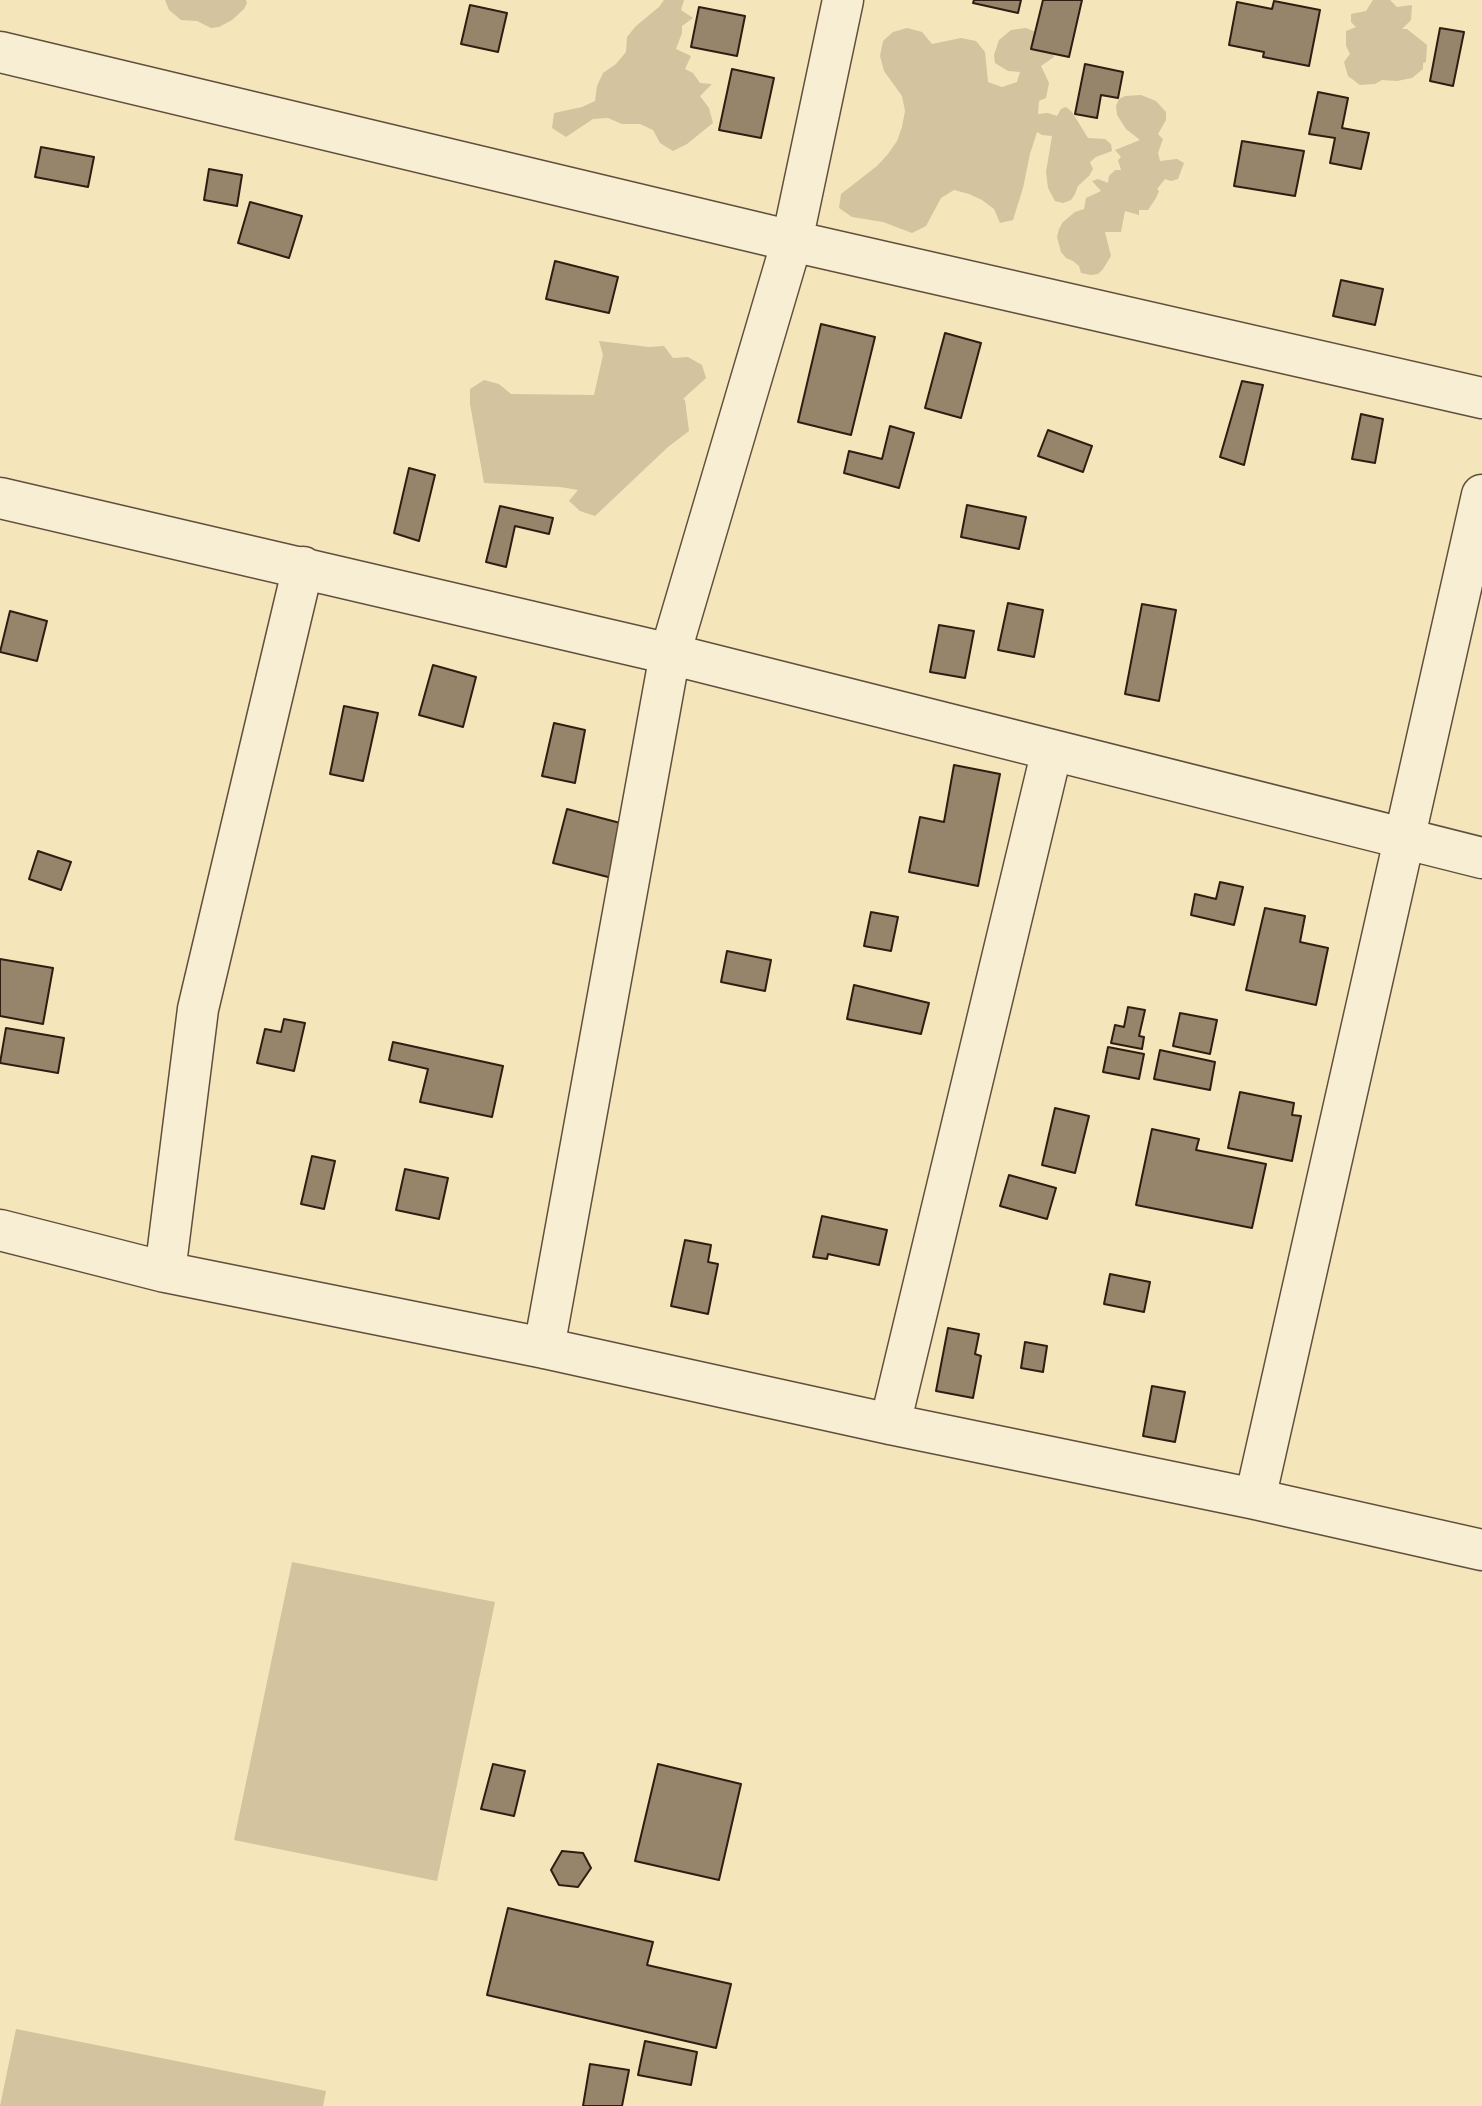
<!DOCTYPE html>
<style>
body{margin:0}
canvas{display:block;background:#f5e5bb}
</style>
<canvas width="1482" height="2106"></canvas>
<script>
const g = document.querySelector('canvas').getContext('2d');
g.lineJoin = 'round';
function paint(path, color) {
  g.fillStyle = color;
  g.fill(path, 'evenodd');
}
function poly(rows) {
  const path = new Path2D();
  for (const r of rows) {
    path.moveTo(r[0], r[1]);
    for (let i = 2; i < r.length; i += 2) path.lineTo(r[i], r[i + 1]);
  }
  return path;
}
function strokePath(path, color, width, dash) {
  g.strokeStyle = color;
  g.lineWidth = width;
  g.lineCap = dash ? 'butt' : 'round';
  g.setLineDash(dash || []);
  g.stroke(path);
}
const green = poly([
 [165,0,246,0,247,3,244,9,232,20,219,27,211,28,197,21,181,20,169,10],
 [664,0,684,0,681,10,693,18,682,26,682,33,676,49,691,56,685,69,693,73,700,83,712,84,700,96,709,108,713,123,687,144,673,151,660,143,653,130,640,124,622,124,608,118,593,119,566,137,552,128,554,113,582,107,595,101,597,86,603,73,616,64,626,52,627,37,636,26,659,7],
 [1373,0,1390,0,1397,7,1412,5,1411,20,1402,29,1407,29,1427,45,1426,62,1423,63,1423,69,1412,78,1397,81,1382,80,1375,84,1360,85,1348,76,1344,62,1350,54,1346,46,1346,31,1356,27,1351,22,1351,14,1366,11],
 [907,28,922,32,932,44,961,38,976,41,985,52,988,82,1002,87,1017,82,1020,72,1008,71,995,63,994,55,999,40,1011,30,1026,28,1041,34,1051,46,1054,57,1041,66,1049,83,1046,98,1039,101,1038,114,1048,113,1057,116,1061,109,1066,107,1072,112,1088,138,1105,139,1111,144,1112,151,1096,157,1090,162,1093,169,1089,176,1078,186,1075,194,1071,200,1063,203,1055,201,1048,188,1046,172,1052,136,1042,135,1037,132,1030,154,1023,188,1013,220,1000,223,994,209,982,200,969,194,954,190,941,198,926,226,912,233,883,222,852,217,839,208,841,194,877,166,888,154,897,141,902,127,905,111,902,96,884,71,880,56,883,41,893,32],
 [1141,95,1156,101,1166,112,1166,120,1158,134,1163,139,1158,153,1160,161,1177,159,1184,163,1178,179,1171,181,1165,179,1157,189,1159,191,1156,198,1148,210,1139,210,1139,215,1125,211,1121,232,1105,232,1111,256,1103,269,1098,274,1091,275,1081,273,1079,266,1073,261,1066,258,1061,252,1057,237,1059,229,1063,222,1075,212,1084,209,1086,198,1101,191,1092,181,1098,179,1108,183,1109,176,1115,170,1121,170,1118,160,1121,157,1115,150,1140,140,1126,129,1117,115,1116,106,1119,99,1125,96],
 [599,341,649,347,664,346,673,358,688,357,702,365,706,378,683,399,685,400,689,431,668,447,595,516,580,511,569,501,578,490,560,487,484,483,470,404,470,389,484,380,499,384,511,394,594,395,603,355],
 [292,1562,495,1602,437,1881,234,1840],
 [16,2029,326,2091,323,2106,0,2106]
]);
const building = poly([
 [974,0,1021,0,1018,13,973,3,974,0],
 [1043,0,1082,0,1069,57,1031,49,1043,0],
 [1274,1,1320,10,1309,66,1263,57,1264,52,1229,45,1237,2,1272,9,1274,1],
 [470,5,507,13,498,52,461,44,470,5],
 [699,7,745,16,737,56,691,47,699,7],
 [1440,28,1464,32,1453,86,1430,81,1440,28],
 [1085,64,1123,72,1118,98,1101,95,1097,118,1075,114,1085,64],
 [732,69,774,78,761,138,719,130,732,69],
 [1318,92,1348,98,1342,128,1369,133,1361,169,1330,163,1335,138,1309,134,1318,92],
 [1242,141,1304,151,1295,196,1234,186,1242,141],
 [41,147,94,157,88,187,35,177,41,147],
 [209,169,242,175,237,206,204,200,209,169],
 [250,202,302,216,289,258,238,243,250,202],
 [555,261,618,277,609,313,546,299,555,261],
 [1341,280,1383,289,1375,325,1333,316,1341,280],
 [821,324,875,337,851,435,798,422,821,324],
 [945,333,981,343,961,418,925,408,945,333],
 [1242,381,1263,385,1244,465,1220,457,1242,381],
 [1361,414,1383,419,1375,463,1352,459,1361,414],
 [890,426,914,433,899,488,844,473,849,451,882,459,890,426],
 [1048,430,1092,446,1083,472,1038,456,1048,430],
 [409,468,435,475,419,541,394,533,409,468],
 [967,505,1026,517,1019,549,961,537,967,505],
 [500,506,553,518,549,534,515,526,506,567,486,562,500,506],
 [1008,603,1043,610,1034,657,998,650,1008,603],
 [1142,604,1176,610,1159,701,1125,694,1142,604],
 [10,611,47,621,37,661,0,652,10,611],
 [939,625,974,631,965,678,930,672,939,625],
 [433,665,476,677,463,727,419,715,433,665],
 [344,706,378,713,363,781,330,774,344,706],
 [554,723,585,730,575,783,542,776,554,723],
 [954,765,1000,774,978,886,909,872,920,817,944,822,954,765],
 [567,809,624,824,612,878,553,863,567,809],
 [38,851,71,862,61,890,29,879,38,851],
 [1220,882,1243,887,1234,925,1191,915,1195,894,1216,899,1220,882],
 [1265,908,1305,916,1300,942,1328,948,1316,1005,1246,990,1265,908],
 [871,912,898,917,891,951,864,946,871,912],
 [727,951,771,960,765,991,721,982,727,951],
 [0,959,53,968,43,1024,0,1016,0,959],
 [854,985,929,1003,921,1034,847,1019,854,985],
 [1128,1007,1145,1010,1139,1036,1144,1037,1142,1049,1111,1043,1115,1025,1124,1027,1128,1007],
 [1180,1013,1217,1020,1210,1054,1173,1046,1180,1013],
 [284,1019,305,1023,294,1071,257,1063,265,1029,281,1032,284,1019],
 [6,1028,64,1038,58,1073,0,1063,6,1028],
 [393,1042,503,1066,492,1117,420,1102,428,1069,389,1060,393,1042],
 [1108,1047,1144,1054,1139,1079,1103,1072,1108,1047],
 [1160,1050,1215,1062,1210,1090,1154,1079,1160,1050],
 [1240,1092,1294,1103,1292,1115,1301,1116,1292,1161,1228,1148,1240,1092],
 [1055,1108,1089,1116,1075,1173,1042,1165,1055,1108],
 [1152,1129,1199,1139,1196,1150,1266,1164,1252,1228,1136,1205,1152,1129],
 [312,1156,335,1161,324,1209,301,1204,312,1156],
 [405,1169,448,1178,439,1219,396,1210,405,1169],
 [1009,1175,1056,1188,1047,1219,1000,1206,1009,1175],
 [822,1216,887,1230,879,1265,828,1254,827,1259,813,1257,822,1216],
 [685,1240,711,1245,708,1262,718,1264,708,1314,671,1306,685,1240],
 [1110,1274,1150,1282,1144,1312,1104,1304,1110,1274],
 [948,1328,979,1334,975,1354,981,1356,973,1398,936,1391,948,1328],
 [1025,1342,1047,1346,1043,1372,1021,1368,1025,1342],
 [1152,1386,1185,1392,1175,1442,1143,1436,1152,1386],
 [493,1764,525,1771,514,1816,481,1809,493,1764],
 [658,1764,741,1784,719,1880,635,1861,658,1764],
 [562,1851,583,1853,591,1868,578,1887,559,1885,551,1870,562,1851],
 [508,1908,653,1942,647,1965,731,1984,716,2048,487,1995,508,1908],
 [645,2041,697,2052,691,2085,638,2075,645,2041],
 [590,2064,629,2070,622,2106,583,2106,590,2064]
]);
const minor = poly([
 [0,52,792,241,1482,398],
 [0,498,670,654,1482,858],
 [0,1230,165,1272,544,1348,890,1424,1255,1499,1482,1550],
 [165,1272,198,1009,303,567],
 [544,1348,670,654,792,241,843,0],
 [890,1424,1052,750],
 [1255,1499,1482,495]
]);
paint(green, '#d3c39e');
paint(building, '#96856a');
strokePath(building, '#2f1d12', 2);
strokePath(minor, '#604f3c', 43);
strokePath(minor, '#f8eed3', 40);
</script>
